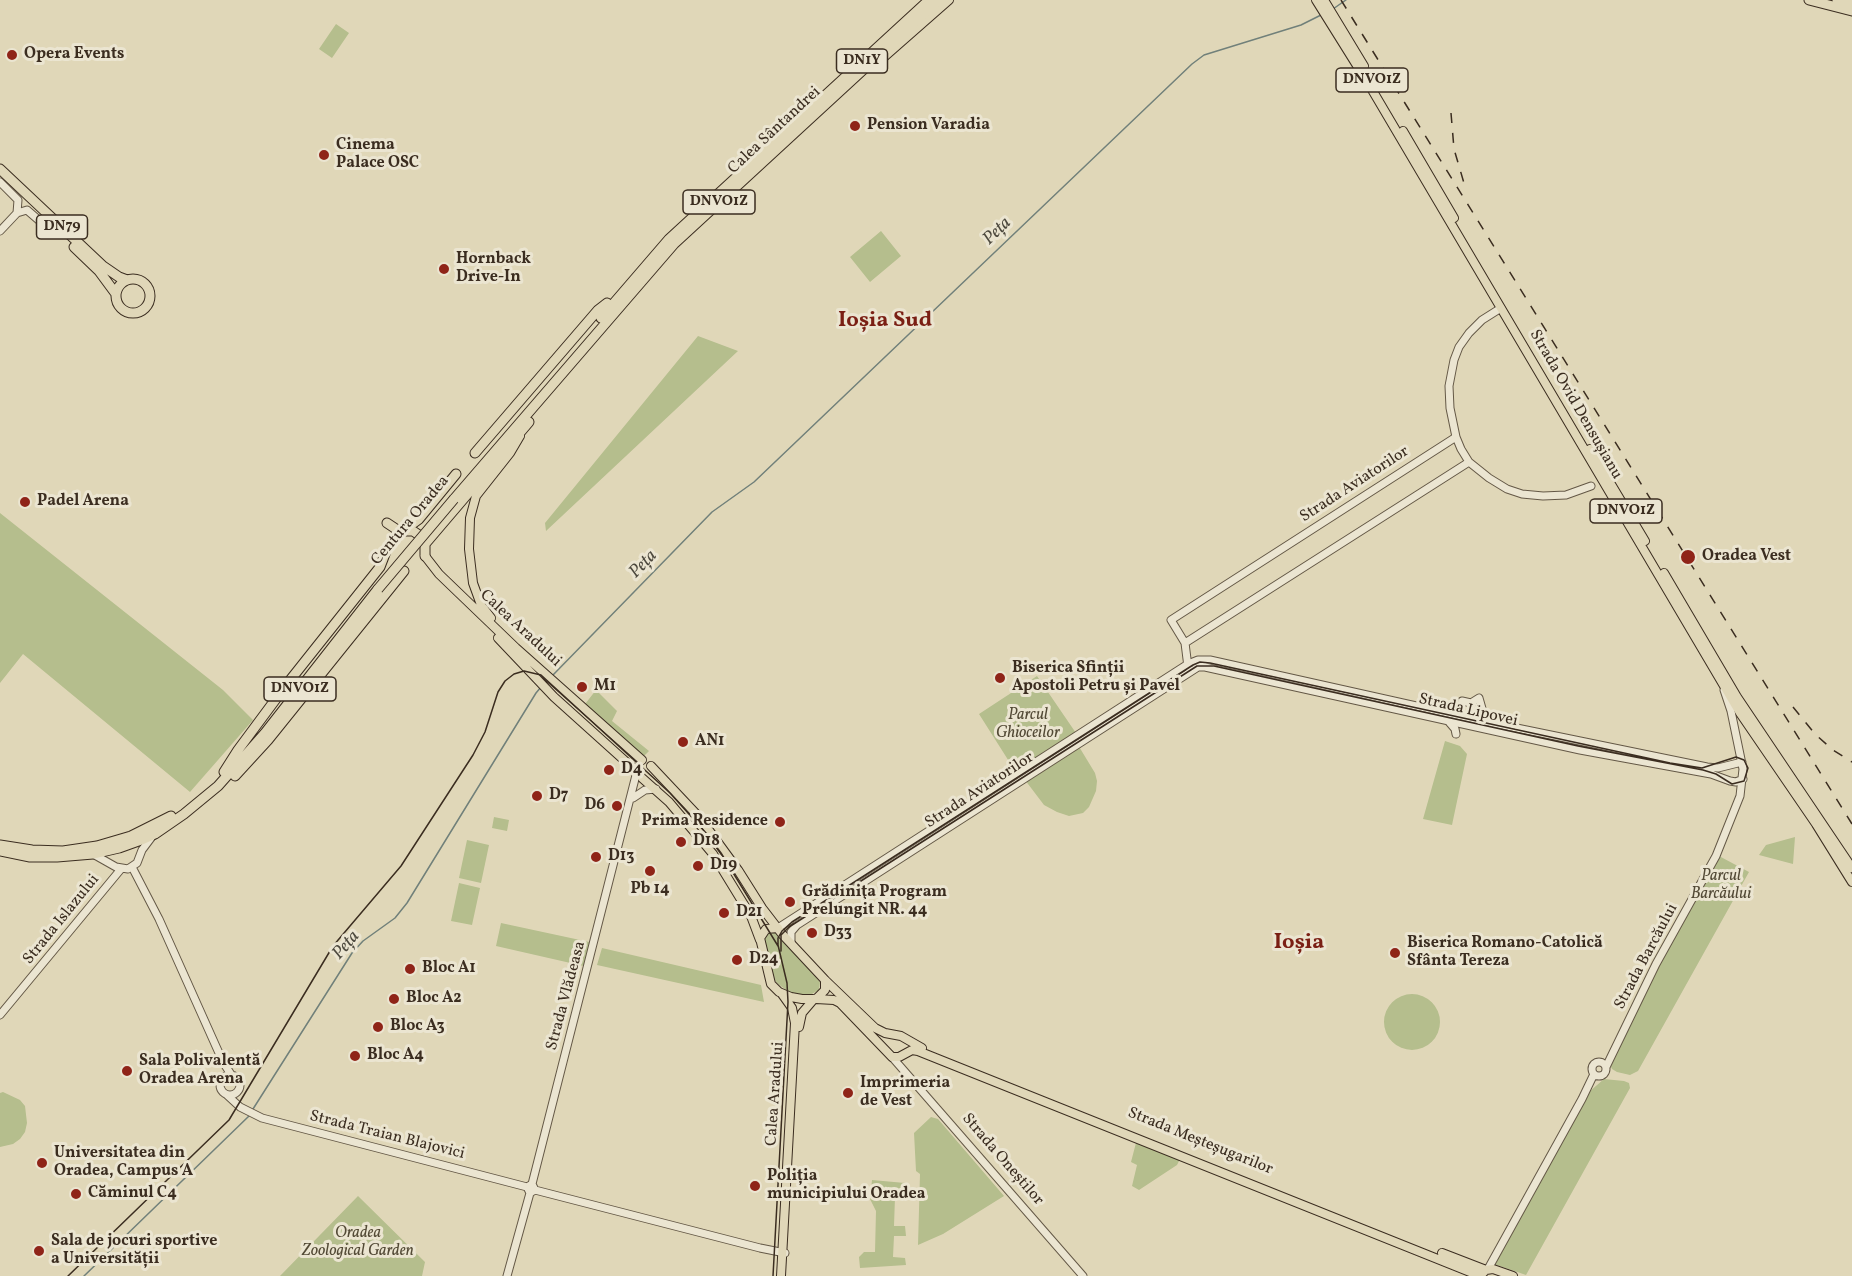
<!DOCTYPE html>
<meta charset="utf-8">
<style>
body{margin:0}
canvas{display:block;background:#e0d7b8}
</style>
<canvas width="1852" height="1276"></canvas>
<script>
const g = document.querySelector('canvas').getContext('2d');
g.lineJoin = 'round';
function paint(path, color) {
  g.fillStyle = color;
  g.fill(path, 'evenodd');
}
function poly(rows) {
  const path = new Path2D();
  for (const r of rows) {
    if (r.length === 3) {
      path.moveTo(r[0] + r[2], r[1]);
      path.arc(r[0], r[1], r[2], 0, 2 * Math.PI);
      continue;
    }
    path.moveTo(r[0], r[1]);
    for (let i = 2; i < r.length; i += 2) path.lineTo(r[i], r[i + 1]);
  }
  return path;
}
function strokePath(path, color, width, dash) {
  g.strokeStyle = color;
  g.lineWidth = width;
  g.lineCap = dash ? 'butt' : 'round';
  g.setLineDash(dash || []);
  g.stroke(path);
}
function write(font, color, halo, rows, align = 'center') {
  g.font = font + ' Vollkorn,serif';
  g.lineWidth = 6;
  g.setLineDash([]);
  g.textBaseline = 'middle';
  g.strokeStyle = halo;
  g.fillStyle = color;
  for (const [text, x, y, turn = 0] of rows) {
    g.save();
    g.translate(x, y);
    g.rotate((+turn || 0) * Math.PI / 180);
    g.textAlign = isNaN(turn) ? turn : align;
    if (halo) g.strokeText(text, 0, 0);
    g.fillText(text, 0, 0);
    g.restore();
  }
}
const green = poly([
 [336,24,349,33,332,58,319,49],
 [881,231,901,256,870,282,850,257],
 [698,336,738,351,546,531,545,523],
 [0,513,223,690,253,720,190,792,23,654,0,683],
 [1037,676,1078,736,1017,774,979,714],
 [596,690,617,711,612,721,649,751,644,756,637,754,582,708],
 [1445,741,1460,746,1467,754,1452,825,1423,819],
 [1078,745,1095,773,1097,781,1096,791,1089,807,1083,813,1069,816,1057,812,1044,805,1025,780],
 [494,817,509,820,507,831,492,828],
 [1795,837,1793,864,1759,855,1766,845],
 [467,840,489,845,481,883,459,878],
 [1719,856,1749,872,1638,1071,1630,1075,1617,1072,1612,1069,1610,1065,1652,979],
 [459,883,480,888,472,925,451,921],
 [501,923,594,943,588,967,496,946],
 [773,931,778,933,820,982,819,990,810,995,801,996,786,990,777,983,773,978,764,939,767,933],
 [602,948,761,985,764,1002,597,965],
 [1412,1022,28],
 [1604,1079,1624,1081,1629,1083,1630,1088,1526,1275,1494,1264,1589,1092],
 [3,1092,20,1100,25,1106,27,1123,25,1132,20,1139,13,1144,0,1147,0,1093],
 [931,1117,938,1119,1004,1196,943,1234,918,1245,920,1174,916,1171,914,1133],
 [1137,1139,1180,1159,1177,1165,1139,1190,1132,1186,1137,1165,1131,1162],
 [872,1180,905,1183,906,1197,895,1197,894,1226,905,1226,906,1236,894,1236,893,1257,905,1258,906,1265,860,1268,859,1257,864,1252,875,1252,876,1211,870,1199],
 [358,1196,425,1262,422,1276,280,1276]
]);
const stream = poly([
 [1333,9,1346,0],
 [553,675,712,512,754,482,1192,64,1204,55,1301,25,1321,15],
 [253,1109,352,953,363,941,395,918,407,903,536,693,541,687],
 [84,1276,249,1116]
]);
const minor = poly([
 [0,182,18,200,17,213],
 [0,231,17,213,27,210,49,229,59,233],
 [1501,308,1482,320,1469,333,1459,347,1454,360,1449,386,1450,408,1456,437,1461,449,1469,462,1489,478,1507,489,1522,494,1543,496,1566,495,1591,486],
 [1185,643,1469,462],
 [1188,667,1185,643,1171,620,1456,437],
 [1458,715,1462,701,1471,703,1479,698,1483,712,1491,721],
 [1449,722,1455,729,1456,734],
 [633,798,645,790,656,789],
 [93,854,116,867,128,869,137,863,142,850,151,838],
 [132,867,159,919,223,1062,232,1076],
 [778,928,1188,664,1198,660,1210,660,1497,724,1707,767,1718,768,1742,762],
 [791,943,791,932,797,925,1198,667,1205,667,1580,750,1711,774,1730,781,1736,782,1743,779],
 [0,1015,121,869],
 [892,1057,1083,1276],
 [1599,1069,7],
 [1606,1067,1656,964,1716,856,1740,796,1743,769,1731,711,1724,690],
 [230,1085,10],
 [227,1095,240,1107,262,1118,527,1187],
 [532,1184,636,775],
 [535,1190,760,1248,785,1253],
 [1488,1269,1582,1099,1594,1074],
 [507,1276,530,1193,535,1190,532,1184,527,1187,530,1193]
]);
const major = poly([
 [1316,0,1371,88,1740,713,1816,824,1852,882],
 [1324,0,1364,66],
 [875,65,949,0],
 [1403,131,1454,218],
 [1590,449,1645,541],
 [425,556,439,574,516,648,642,760],
 [1664,573,1737,697,1852,868],
 [491,618,481,605,473,583,469,549,470,518,476,496,510,453,520,436],
 [498,638,554,697,634,769],
 [651,766,700,818,738,870,762,908,782,934,825,980,825,990,816,999,802,999,791,997,779,992,771,984,760,938,766,929,778,928],
 [642,778,669,802,713,854,751,916,760,940],
 [825,980,875,1028,885,1033,901,1036,922,1048],
 [816,999,834,1000,840,1003,892,1057,899,1057,912,1050,918,1051,1480,1276],
 [799,1027,802,1013,814,999],
 [1442,1253,1486,1270],
 [1483,1273,1486,1270,1493,1269,1513,1276],
 [781,1276,795,1023,792,1008,782,994]
]);
const highway = poly([
 [1809,0,1852,11],
 [1837,0,1852,3],
 [0,169,103,266,119,277,127,280],
 [74,247,99,271,116,294],
 [133,296,17],
 [601,318,669,239,929,0],
 [475,453,598,310,607,303],
 [454,499,674,244,939,0],
 [387,523,399,531,413,531,419,535,425,544,425,556],
 [404,530,419,519,456,474],
 [425,544,529,422],
 [224,772,238,750,287,684,380,567,385,554],
 [235,776,268,740,404,571],
 [0,845,32,850,63,851,97,846,131,836,171,816],
 [0,851,30,857,57,857,93,854,119,848,144,839,155,834,184,814,218,786,265,733,378,589]
]);
const tram = poly([
 [68,1276,229,1120,333,946,401,866,473,755,485,732,498,692,505,681,514,674,524,671,541,675,670,793,706,833,721,853,778,946],
 [773,1276,788,1002,787,983,778,945,778,938,782,931,792,922,1193,665,1200,662,1210,663,1670,763,1702,768,1736,757,1744,760,1748,768,1744,781,1732,784,1716,774,1703,770,1578,746,1214,666,1197,666,789,927,781,935,781,951]
]);
const rail = poly([
 [1341,0,1852,824],
 [1451,113,1454,149,1466,190],
 [1793,707,1815,734,1833,750,1852,762]
]);
const highwayBridge = poly([
 [378,589,454,499]
]);
const markers = [
 [12,55,6,"#8f2418"],
 [855,126,6,"#8f2418"],
 [324,155,6,"#8f2418"],
 [444,269,6,"#8f2418"],
 [25,502,6,"#8f2418"],
 [1688,557,8,"#8f2418"],
 [1000,678,6,"#8f2418"],
 [582,687,6,"#8f2418"],
 [683,742,6,"#8f2418"],
 [609,770,6,"#8f2418"],
 [537,796,6,"#8f2418"],
 [617,806,6,"#8f2418"],
 [780,822,6,"#8f2418"],
 [681,842,6,"#8f2418"],
 [596,857,6,"#8f2418"],
 [698,866,6,"#8f2418"],
 [650,871,6,"#8f2418"],
 [790,902,6,"#8f2418"],
 [724,913,6,"#8f2418"],
 [812,933,6,"#8f2418"],
 [1395,953,6,"#8f2418"],
 [737,960,6,"#8f2418"],
 [410,969,6,"#8f2418"],
 [394,999,6,"#8f2418"],
 [378,1027,6,"#8f2418"],
 [355,1056,6,"#8f2418"],
 [127,1071,6,"#8f2418"],
 [848,1093,6,"#8f2418"],
 [42,1163,6,"#8f2418"],
 [755,1186,6,"#8f2418"],
 [76,1194,6,"#8f2418"],
 [39,1251,6,"#8f2418"]
];
const shields = [
 [862,61,51],
 [1372,80,72],
 [719,202,72],
 [62,227,51],
 [1626,511,72],
 [300,689,72]
];
const shieldNames = [
 ["DN1Y",862,61],
 ["DNVO1Z",1372,80],
 ["DNVO1Z",719,202],
 ["DN79",62,227],
 ["DNVO1Z",1626,511],
 ["DNVO1Z",300,689]
];
const poiNames = [
 ["Opera Events",24,55],
 ["Pension Varadia",867,126],
 ["Cinema",336,146],
 ["Palace OSC",336,164],
 ["Hornback",456,260],
 ["Drive-In",456,278],
 ["Padel Arena",37,502],
 ["Oradea Vest",1702,557],
 ["Biserica Sfinții",1012,669],
 ["Apostoli Petru și Pavel",1012,687],
 ["M1",594,687],
 ["AN1",695,742],
 ["D4",621,770],
 ["D7",549,796],
 ["D6",605,806,"right"],
 ["Prima Residence",768,822,"right"],
 ["D18",693,842],
 ["D13",608,857],
 ["D19",710,866],
 ["Pb 14",650,890,"center"],
 ["Grădiniţa Program",802,893],
 ["Prelungit NR. 44",802,911],
 ["D21",736,913],
 ["D33",824,933],
 ["Biserica Romano-Catolică",1407,944],
 ["Sfânta Tereza",1407,962],
 ["D24",749,960],
 ["Bloc A1",422,969],
 ["Bloc A2",406,999],
 ["Bloc A3",390,1027],
 ["Bloc A4",367,1056],
 ["Sala Polivalentă",139,1062],
 ["Oradea Arena",139,1080],
 ["Imprimeria",860,1084],
 ["de Vest",860,1102],
 ["Universitatea din",54,1154],
 ["Oradea, Campus A",54,1172],
 ["Poliția",767,1177],
 ["municipiului Oradea",767,1195],
 ["Căminul C4",88,1194],
 ["Sala de jocuri sportive",51,1242],
 ["a Universității",51,1260]
];
const streetNames = [
 ["Calea Sântandrei",775,131,-43],
 ["Strada Ovid Densușianu",1575,405,60],
 ["Strada Aviatorilor",1355,485,-33],
 ["Centura Oradea",411,521,-50],
 ["Calea Aradului",520,629,43],
 ["Strada Lipovei",1468,711,13],
 ["Strada Aviatorilor",980,791,-33],
 ["Strada Islazului",62,920,-51],
 ["Strada Barcăului",1647,957,-62],
 ["Strada Vlădeasa",567,996,-75],
 ["Calea Aradului",776,1094,-86],
 ["Strada Traian Blajovici",387,1136,14],
 ["Strada Meșteșugarilor",1200,1142,22],
 ["Strada Oneștilor",1002,1160,49]
];
const parkNames = [
 ["Parcul",1028,716],
 ["Ghioceilor",1028,734],
 ["Parcul",1721,877],
 ["Barcăului",1721,895],
 ["Oradea",358,1234],
 ["Zoological Garden",358,1252]
];
const waterNames = [
 ["Peța",998,232,-44],
 ["Peța",644,565,-46],
 ["Peța",347,946,-49]
];
const districtNames = [
 ["Ioșia Sud",885,322],
 ["Ioșia",1299,944]
];
paint(green, '#b5be8d');
strokePath(stream, '#71807a', 1.5);
strokePath(minor, '#645846', 9);
strokePath(major, '#3b2d20', 10);
strokePath(highway, '#3b2d20', 11);
strokePath(minor, '#ebe5d1', 7);
strokePath(major, '#e0d7b8', 8);
strokePath(highway, '#e0d7b8', 9);
strokePath(tram, '#3b2d20', 1.5);
strokePath(rail, '#3b2d20', 1.5, [10, 10]);
strokePath(highwayBridge, '#3b2d20', 11, []);
strokePath(highwayBridge, '#e0d7b8', 9);
for (const [x, y, r, color] of markers) {
  const dot = new Path2D();
  dot.arc(x, y, r, 0, 2 * Math.PI);
  g.fillStyle = color;
  g.fill(dot);
  strokePath(dot, '#ebe5d1', 2);
}
for (const [x, y, w] of shields) {
  const box = new Path2D();
  box.roundRect(x - w / 2, y - 12, w, 24, 4.5);
  g.fillStyle = '#ebe5d1';
  g.fill(box);
  strokePath(box, '#3b2d20', 1.5);
}
write('bold 15px', '#3b2d20', null, shieldNames);
write('bold 16px', '#3b2d20', '#ebe5d1', poiNames, 'left');
write('16px', '#3b2d20', '#ebe5d1', streetNames);
write('italic 16px', '#534a36', '#ebe5d1', parkNames);
write('italic 18px', '#4d493e', '#ebe5d1', waterNames);
write('bold 22px', '#7a1f14', '#ebe5d1', districtNames);
</script>
